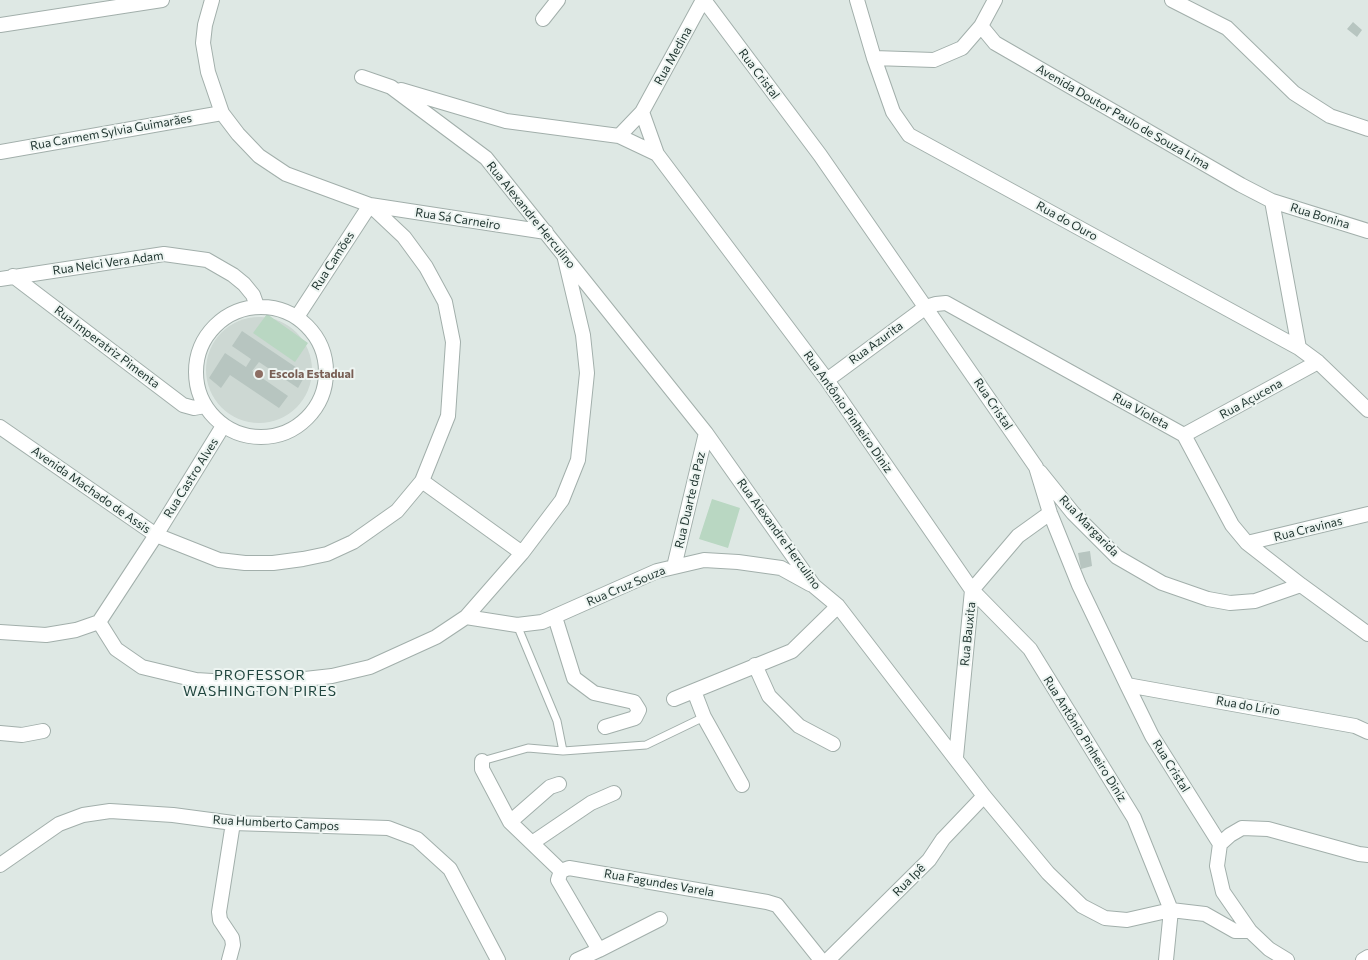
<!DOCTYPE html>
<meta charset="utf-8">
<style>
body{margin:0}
canvas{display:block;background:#dee8e4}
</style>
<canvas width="1368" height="960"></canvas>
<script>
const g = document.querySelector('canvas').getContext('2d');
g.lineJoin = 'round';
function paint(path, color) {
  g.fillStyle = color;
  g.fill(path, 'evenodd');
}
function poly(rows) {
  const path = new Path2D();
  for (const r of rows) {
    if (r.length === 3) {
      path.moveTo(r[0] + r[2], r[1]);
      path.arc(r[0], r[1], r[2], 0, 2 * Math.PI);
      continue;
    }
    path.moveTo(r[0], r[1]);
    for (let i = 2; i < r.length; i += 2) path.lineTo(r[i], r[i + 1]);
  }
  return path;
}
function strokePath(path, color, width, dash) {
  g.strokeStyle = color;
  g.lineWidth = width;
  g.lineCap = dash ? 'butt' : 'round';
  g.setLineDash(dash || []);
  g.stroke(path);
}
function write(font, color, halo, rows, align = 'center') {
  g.font = font + ' Commissioner,sans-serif';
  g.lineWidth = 4;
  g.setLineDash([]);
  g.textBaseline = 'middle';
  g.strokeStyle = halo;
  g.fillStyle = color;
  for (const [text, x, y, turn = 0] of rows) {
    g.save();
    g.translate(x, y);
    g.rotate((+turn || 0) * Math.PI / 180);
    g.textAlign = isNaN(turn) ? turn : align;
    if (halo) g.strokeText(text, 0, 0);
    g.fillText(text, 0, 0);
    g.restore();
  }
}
const built = poly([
 [259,370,53]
]);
const green = poly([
 [267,314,308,343,295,362,253,333],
 [712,499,740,508,728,548,699,539]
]);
const building = poly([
 [1353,22,1362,30,1357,37,1347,29],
 [242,331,306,374,298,388,259,362,252,371,288,396,279,408,230,375,221,388,209,378,225,353,246,367,251,359,232,346],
 [1090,551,1092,566,1081,569,1078,553]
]);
const service = poly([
 [563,751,646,745,704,717],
 [482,761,528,748,563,751,557,721,517,625]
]);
const minor = poly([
 [704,0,820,155,1036,467,1050,513,1079,585,1127,685,1152,736,1220,844],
 [857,0,874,58,893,112,909,135,1299,348,1318,362,1368,410],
 [1172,0,1227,28,1294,93,1330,116,1368,129],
 [543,19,558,0],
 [0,25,162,0],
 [981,26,995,43,1241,185,1272,201,1368,231],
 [874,58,934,60,962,48,981,26,995,0],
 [362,77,391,87,486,158,706,433,814,586,838,606,984,796,1048,873,1082,906,1105,918,1127,920,1171,910,1205,914,1235,931,1250,931],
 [401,90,506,121,619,136,657,154,827,380,972,590,1030,649,1134,818,1171,910,1166,960],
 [619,136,642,112],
 [0,152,222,113],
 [657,154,642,112,703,0],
 [1272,201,1299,348],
 [370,205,546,232],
 [13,276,183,405,194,408,205,406],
 [0,279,164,254,207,260,233,275,244,284,253,295,257,306],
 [261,372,65],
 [297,317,370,205],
 [827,380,926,307,936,304,946,303,1184,435,1232,525,1247,543,1301,585],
 [0,427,156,535,219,560,245,563,273,563,303,559,327,554,353,542,397,511,422,481,448,416,453,342,445,302,426,267,404,237,370,205,286,174,259,156,238,134,222,113,208,72,203,43,205,25,212,0],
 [1184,435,1318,362],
 [1040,472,1073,513,1117,557,1162,583,1208,599,1230,603,1255,601,1301,585,1368,634],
 [422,481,522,553],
 [1247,543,1368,514],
 [674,567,706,433],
 [466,617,517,625,542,622,657,571,704,560,738,562,781,568,810,584],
 [555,617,574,678,594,693,634,702,639,710,635,718,605,727],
 [99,622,116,649,142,667,196,680,260,684,332,676,370,667,436,637,466,617,522,553,562,500,578,460,587,373,583,335,565,259],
 [0,632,46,635,76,630,99,622,156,535,223,426],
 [755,665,769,696,799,726,833,744],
 [1127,685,1355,726,1368,732],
 [694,691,704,717,742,785],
 [674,699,792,651,838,606],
 [0,733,22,735,43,731],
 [956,757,972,590,1018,536,1050,513],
 [482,761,482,769,510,822,561,871],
 [510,822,550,787,559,784],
 [532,843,591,803,614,793],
 [0,865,59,824,83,815,110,811,173,815,233,823,388,828,417,839,450,869,498,960],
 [599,950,660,919],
 [229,960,233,945,232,938,220,920,219,912,233,823],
 [577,960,599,950,558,880,561,871,569,868,767,902,777,905,821,960],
 [828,960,929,860,943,839,984,796],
 [1287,960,1269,949,1250,931,1223,892,1217,866,1220,844,1230,835,1242,828,1268,829,1359,854,1368,855],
 [1363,960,1368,957]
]);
const markers = [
 [259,374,5,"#8d6e63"]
];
const streetNames = [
 ["Rua Medina",673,56,-61],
 ["Rua Cristal",759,74,53],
 ["Avenida Doutor Paulo de Souza Lima",1123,117,30],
 ["Rua Carmem Sylvia Guimarães",111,132,-10],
 ["Rua Alexandre Herculino",531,215,51],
 ["Rua Bonina",1320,216,17],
 ["Rua Sá Carneiro",458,219,9],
 ["Rua do Ouro",1067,221,29],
 ["Rua Camões",333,261,-57],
 ["Rua Nelci Vera Adam",108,263,-8],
 ["Rua Azurita",876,343,-36],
 ["Rua Imperatriz Pimenta",107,347,37],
 ["Rua Açucena",1251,399,-29],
 ["Rua Cristal",993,404,56],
 ["Rua Violeta",1141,411,29],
 ["Rua Antônio Pinheiro Diniz",848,412,55],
 ["Rua Castro Alves",191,478,-58],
 ["Avenida Machado de Assis",91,490,35],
 ["Rua Duarte da Paz",690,500,-77],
 ["Rua Margarida",1089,526,46],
 ["Rua Cravinas",1308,529,-14],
 ["Rua Alexandre Herculino",779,534,54],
 ["Rua Cruz Souza",626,586,-23],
 ["Rua Bauxita",968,634,-84],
 ["Rua do Lírio",1248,706,10],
 ["Rua Antônio Pinheiro Diniz",1085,739,58],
 ["Rua Cristal",1171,766,58],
 ["Rua Humberto Campos",276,823,3],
 ["Rua Ipê",909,880,-45],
 ["Rua Fagundes Varela",659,883,10]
];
const educationNames = [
 ["Escola Estadual",269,374]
];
const neighbourhoodNames = [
 ["PROFESSOR",260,675],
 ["WASHINGTON PIRES",260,691]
];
paint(built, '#cdd8d3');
paint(green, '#b9d7c2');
paint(building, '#b7c5c0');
strokePath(service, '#a2afab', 9);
strokePath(minor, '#a2afab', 16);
strokePath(service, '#fff', 7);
strokePath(minor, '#fff', 14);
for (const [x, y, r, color] of markers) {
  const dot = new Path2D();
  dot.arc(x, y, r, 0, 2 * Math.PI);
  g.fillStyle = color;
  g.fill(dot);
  strokePath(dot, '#eef5f2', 2);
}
write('12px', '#213631', '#eef5f2', streetNames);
write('bold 12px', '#785e54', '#eef5f2', educationNames, 'left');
g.letterSpacing = '1px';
write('14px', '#20453e', '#eef5f2', neighbourhoodNames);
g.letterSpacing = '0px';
</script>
